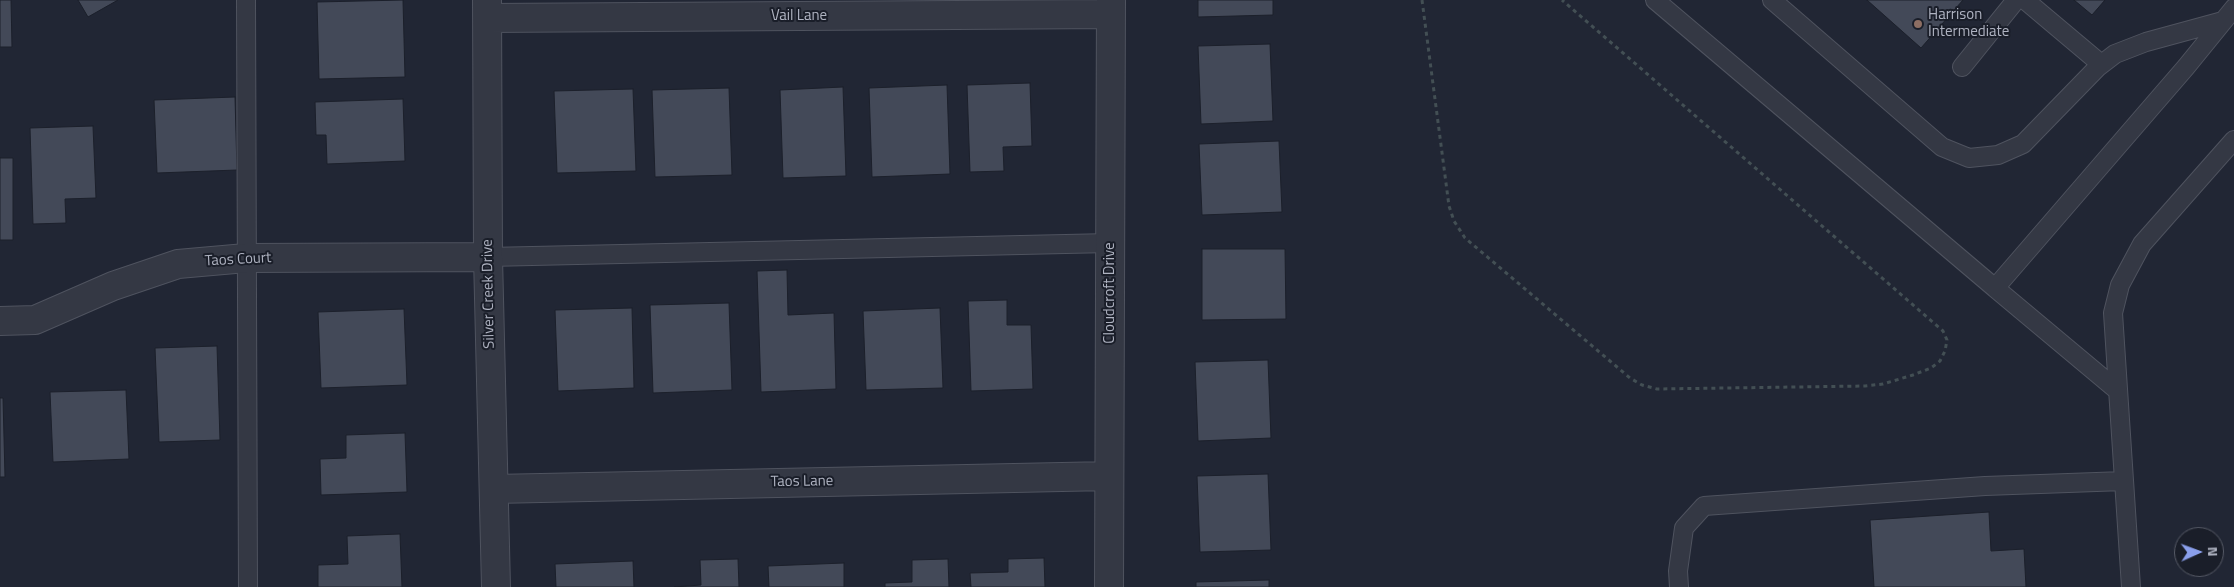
<!DOCTYPE html>
<style>
body{margin:0}
#map{position:relative;width:2234px;height:587px;overflow:hidden;background:#212634;font-family:"Titillium Web",sans-serif}
canvas{display:block}
.north{position:absolute;left:2174px;top:527px;width:50px;height:50px;box-sizing:border-box;background:#1a1e29;border:1px solid #565a66;border-radius:50%;rotate:88deg;font-size:14px;font-weight:700;line-height:20px;text-align:center;color:#afb3c1}
.north::after{content:'';display:block;margin:auto;width:18px;height:22px;background:#8a9feb;clip-path:polygon(50% 0,100% 100%,50% 72%,0 100%)}
</style>
<div id="map">
<canvas width="2234" height="587"></canvas>
<div class="north">N</div>
</div>
<script>
const g = document.querySelector('canvas').getContext('2d');
g.lineJoin = 'round';
function paint(path, color) {
  g.fillStyle = color;
  g.fill(path, 'evenodd');
}
function poly(rows) {
  const path = new Path2D();
  for (const r of rows) {
    path.moveTo(r[0], r[1]);
    for (let i = 2; i < r.length; i += 2) path.lineTo(r[i], r[i + 1]);
  }
  return path;
}
function strokePath(path, color, width, dash) {
  g.strokeStyle = color;
  g.lineWidth = width;
  g.lineCap = dash ? 'butt' : 'round';
  g.setLineDash(dash || []);
  g.stroke(path);
}
function write(font, color, halo, rows, align = 'center') {
  g.font = font + ' "Titillium Web",sans-serif';
  g.lineWidth = 4;
  g.setLineDash([]);
  g.textBaseline = 'middle';
  g.strokeStyle = halo;
  g.fillStyle = color;
  for (const [text, x, y, turn = 0] of rows) {
    g.save();
    g.translate(x, y);
    g.rotate((+turn || 0) * Math.PI / 180);
    g.textAlign = isNaN(turn) ? turn : align;
    if (halo) g.strokeText(text, 0, 0);
    g.fillText(text, 0, 0);
    g.restore();
  }
}
const building = poly([
 [0,0,11,0,12,47,0,47,0,0],
 [78,0,118,0,88,17,78,0],
 [403,0,405,77,319,79,317,2,403,0],
 [1198,0,1273,0,1273,15,1198,17,1198,0],
 [1867,0,1963,0,1921,48,1867,0],
 [2074,0,2105,0,2092,15,2074,0],
 [1270,44,1273,121,1201,124,1198,46,1270,44],
 [1030,83,1032,146,1003,147,1004,171,970,172,967,85,1030,83],
 [947,85,950,174,872,177,869,88,947,85],
 [843,87,846,176,783,178,780,90,843,87],
 [729,88,732,175,655,177,652,90,729,88],
 [633,89,636,171,557,173,554,91,633,89],
 [235,97,237,170,157,173,154,100,235,97],
 [403,99,405,161,327,164,326,135,316,135,315,102,403,99],
 [93,126,96,198,65,199,66,223,33,224,30,128,93,126],
 [1279,141,1282,212,1202,215,1199,144,1279,141],
 [0,158,13,158,13,240,0,240,0,158],
 [1202,249,1285,249,1286,319,1202,320,1202,249],
 [787,270,788,315,834,313,836,389,761,392,757,271,787,270],
 [1007,300,1007,325,1031,325,1033,389,971,391,968,301,1007,300],
 [729,303,732,390,653,393,650,305,729,303],
 [632,308,634,388,558,391,555,310,632,308],
 [940,308,943,388,866,390,863,311,940,308],
 [404,309,407,385,321,388,318,312,404,309],
 [217,346,220,440,159,442,155,348,217,346],
 [1268,360,1271,438,1198,441,1195,362,1268,360],
 [126,390,129,459,53,462,50,392,126,390],
 [0,398,3,398,5,477,0,477,0,398],
 [405,433,407,492,321,495,320,459,346,458,346,435,405,433],
 [1268,474,1271,550,1200,552,1197,476,1268,474],
 [1989,512,1991,551,2024,549,2026,587,1874,587,1870,520,1989,512],
 [400,534,402,587,318,587,318,565,348,564,347,536,400,534],
 [1044,558,1045,587,971,587,970,573,1008,572,1008,559,1044,558],
 [738,559,739,587,674,587,701,585,700,560,738,559],
 [948,559,949,587,885,587,885,583,912,582,912,560,948,559],
 [633,561,634,587,556,587,555,564,633,561],
 [844,563,844,587,769,587,768,566,844,563],
 [1269,580,1269,587,1196,587,1196,582,1269,580]
]);
const path = poly([
 [1422,0,1449,206,1454,221,1465,238,1630,378,1642,385,1657,389,1865,386,1883,384,1913,375,1931,368,1940,361,1945,351,1947,340,1943,331,1562,0]
]);
const lane = poly([
 [246,0,248,587],
 [1655,0,1995,288],
 [1772,0,1942,147,1969,158,1998,155,2023,144,2098,67,2115,54,2146,42,2223,21],
 [2025,0,2101,64],
 [1962,67,2016,0],
 [488,257,1110,243],
 [2117,390,1995,288,2186,67,2234,8],
 [1679,587,1678,571,1684,528,1704,506,1985,486,2124,481],
 [2131,587,2113,313,2120,285,2142,244,2234,140]
]);
const street = poly([
 [487,0,488,257,496,587],
 [488,18,1111,14],
 [0,321,35,320,113,286,178,264,246,258,488,257],
 [494,489,1109,476],
 [1109,587,1111,0]
]);
const markers = [
 [1918,24,5,"#8d6e63"]
];
const poiNames = [
 ["Harrison",1928,15],
 ["Intermediate",1928,32]
];
const streetNames = [
 ["Vail Lane",799,16],
 ["Taos Court",238,260,-3],
 ["Cloudcroft Drive",1110,293,-90],
 ["Silver Creek Drive",489,294,-91],
 ["Taos Lane",802,482,-1]
];
paint(building, '#434958');
strokePath(building, '#1c202b', 1);
strokePath(lane, '#4f535f', 20);
strokePath(street, '#4f535f', 30);
strokePath(path, '#434f54', 3, [4, 4]);
strokePath(lane, '#343844', 18);
strokePath(street, '#343844', 28);
for (const [x, y, r, color] of markers) {
  const dot = new Path2D();
  dot.arc(x, y, r, 0, 2 * Math.PI);
  g.fillStyle = color;
  g.fill(dot);
  strokePath(dot, '#1a1e29', 2);
}
write('15px', '#afb3c1', '#1a1e29', poiNames, 'left');
write('15px', '#afb3c1', '#1a1e29', streetNames);
</script>
